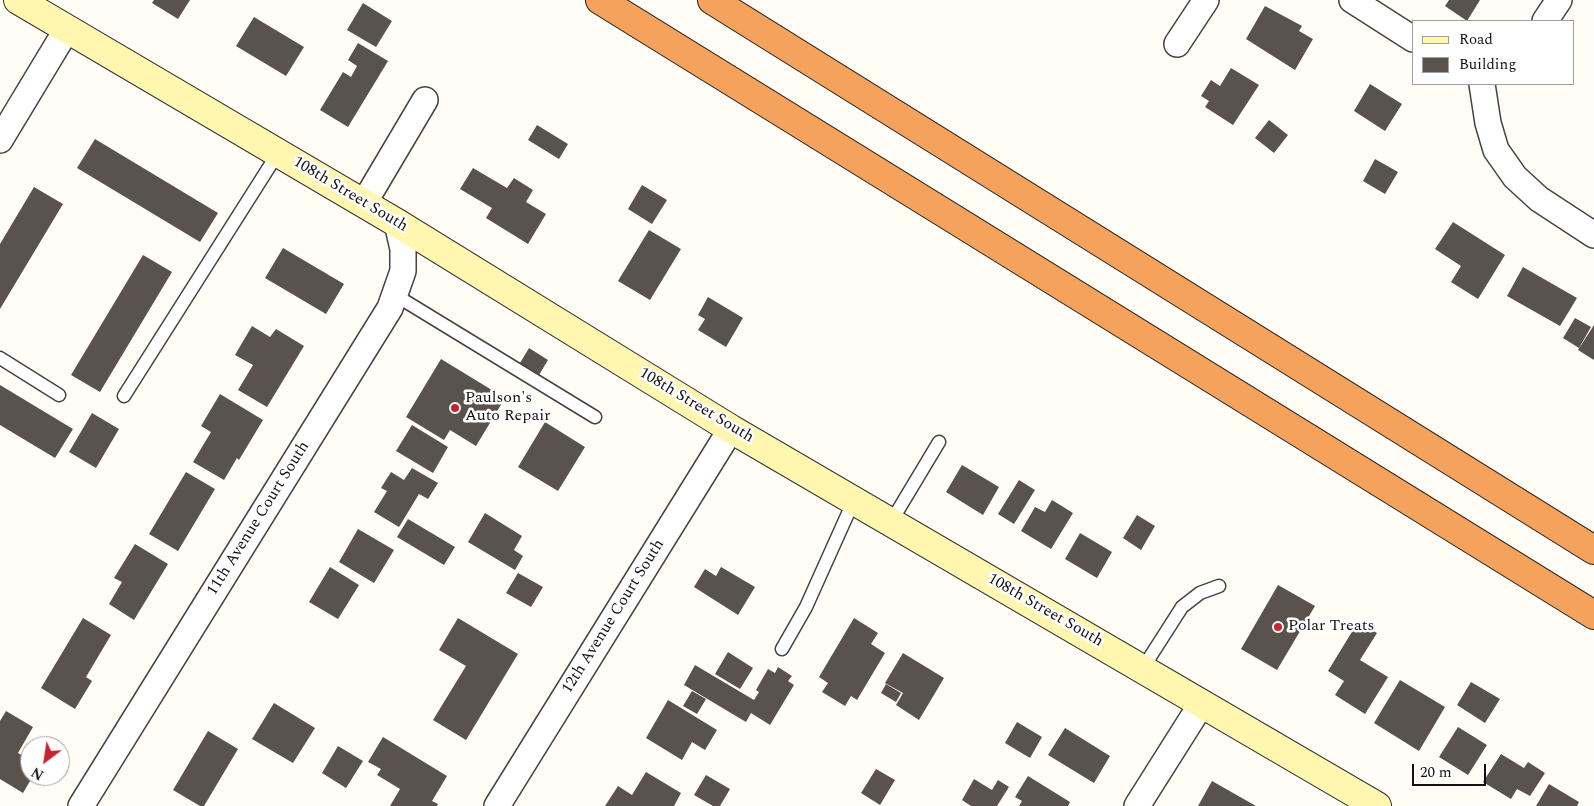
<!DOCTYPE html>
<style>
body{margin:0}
#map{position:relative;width:1594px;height:806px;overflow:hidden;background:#fffdf5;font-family:Spectral,serif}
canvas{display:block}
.legend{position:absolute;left:1412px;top:20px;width:162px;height:65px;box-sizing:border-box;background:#fff;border:1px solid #a0a0a0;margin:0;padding:6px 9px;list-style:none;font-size:15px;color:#111}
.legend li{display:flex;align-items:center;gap:10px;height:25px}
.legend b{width:25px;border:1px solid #a0a0a0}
.north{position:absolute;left:20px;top:736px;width:50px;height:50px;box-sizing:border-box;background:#fff;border:1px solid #a0a0a0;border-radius:50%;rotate:211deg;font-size:14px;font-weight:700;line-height:20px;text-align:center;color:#111}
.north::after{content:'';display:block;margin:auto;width:18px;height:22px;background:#c4262e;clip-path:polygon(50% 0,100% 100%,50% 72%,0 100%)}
.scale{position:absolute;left:1412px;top:764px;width:74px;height:22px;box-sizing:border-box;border:2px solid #111;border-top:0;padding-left:6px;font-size:15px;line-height:18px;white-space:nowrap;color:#111;-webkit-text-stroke:4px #fff;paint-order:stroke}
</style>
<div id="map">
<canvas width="1594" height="806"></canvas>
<ul class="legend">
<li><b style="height:6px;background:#fff6b0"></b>Road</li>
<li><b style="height:14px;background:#5a524d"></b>Building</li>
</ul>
<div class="north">N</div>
<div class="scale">20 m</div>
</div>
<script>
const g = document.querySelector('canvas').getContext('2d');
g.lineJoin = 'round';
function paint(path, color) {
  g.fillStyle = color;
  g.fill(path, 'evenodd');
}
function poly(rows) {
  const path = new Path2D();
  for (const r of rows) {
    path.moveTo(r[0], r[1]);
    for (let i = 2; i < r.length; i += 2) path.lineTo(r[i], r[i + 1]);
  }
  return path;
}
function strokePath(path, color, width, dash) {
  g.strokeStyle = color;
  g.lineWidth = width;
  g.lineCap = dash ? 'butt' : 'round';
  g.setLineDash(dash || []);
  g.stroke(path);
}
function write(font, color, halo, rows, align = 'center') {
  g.font = font + ' Spectral,serif';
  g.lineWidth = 5;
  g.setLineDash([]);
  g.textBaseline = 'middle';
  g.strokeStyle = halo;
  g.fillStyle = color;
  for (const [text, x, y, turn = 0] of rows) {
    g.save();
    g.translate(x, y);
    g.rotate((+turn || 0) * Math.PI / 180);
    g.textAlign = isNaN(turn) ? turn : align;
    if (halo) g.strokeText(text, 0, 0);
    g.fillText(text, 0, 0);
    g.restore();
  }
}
const building = poly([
 [154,0,190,0,178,19,152,3],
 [1449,0,1480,0,1467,21,1445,6],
 [363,3,392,21,376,47,347,30],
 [1265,6,1302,26,1299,31,1313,39,1295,70,1246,39],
 [254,17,304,47,286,76,236,46],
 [358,43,388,61,348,127,320,110,343,72,351,77,357,66,348,60],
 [1231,68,1259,85,1233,125,1205,107,1209,101,1201,96,1211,80,1220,86],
 [1370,84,1402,104,1385,131,1354,111],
 [1269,120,1288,135,1274,153,1255,138],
 [537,125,568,144,559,159,528,140],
 [95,139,218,213,200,242,77,168],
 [1375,159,1398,172,1385,194,1363,181],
 [473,168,507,188,514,178,533,190,526,202,546,214,528,244,486,218,492,208,460,189],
 [642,185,667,200,652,224,628,209],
 [34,187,63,204,0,309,0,244],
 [1453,222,1505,255,1478,299,1451,282,1461,266,1435,249],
 [649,230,681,249,650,300,618,281],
 [283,248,344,284,326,314,265,278],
 [143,255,172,272,100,392,71,375],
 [1523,267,1577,298,1560,326,1507,296],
 [708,297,743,318,726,347,698,330,705,319,698,315],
 [1575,318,1591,327,1579,348,1563,338],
 [1594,325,1594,360,1578,350],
 [252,326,270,337,276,329,304,346,267,407,238,390,253,365,235,355],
 [529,348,548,360,536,380,517,368],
 [441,359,505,398,476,446,450,430,444,440,406,417],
 [0,385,73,429,55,458,0,425],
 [220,394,263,420,239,460,237,458,224,480,193,462,211,432,201,426],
 [92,413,119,429,96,468,69,452],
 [545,422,585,447,558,491,518,467],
 [412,425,448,447,433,473,396,451],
 [962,465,999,487,983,515,946,492],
 [412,468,438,483,428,499,419,494,399,527,374,512,387,491,381,488,391,472,404,480],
 [186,472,215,489,178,551,149,534],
 [1019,480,1035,490,1014,524,998,514],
 [1052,500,1073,513,1051,549,1021,531,1035,507,1045,512],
 [485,513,522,536,514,550,523,556,515,570,468,542],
 [1137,515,1155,526,1141,550,1123,538],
 [408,519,455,547,444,565,397,537],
 [358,529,394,550,374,583,339,562],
 [1080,533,1112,552,1097,578,1065,559],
 [135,544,168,564,134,620,109,604,122,582,114,578],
 [330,567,359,585,338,619,309,602],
 [721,567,755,587,738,615,694,587,705,569,716,576],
 [518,573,543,587,531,607,506,593],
 [1278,585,1315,606,1277,670,1241,649],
 [83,618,111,635,86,677,92,681,75,709,41,688],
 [458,618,518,654,466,740,433,720,466,666,439,650],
 [854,618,878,633,871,644,885,653,857,700,851,696,845,706,822,692,828,683,819,677],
 [1358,622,1377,633,1360,660,1388,677,1365,714,1335,695,1344,681,1328,671],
 [728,652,753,668,740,689,715,674],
 [903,653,944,678,919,720,896,705,903,693,885,683],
 [695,665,754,700,759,692,756,690,768,669,775,673,778,667,792,676,788,681,794,685,770,725,751,713,746,722,684,685],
 [1400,680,1445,707,1419,751,1374,723],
 [1471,682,1500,699,1485,723,1457,705],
 [886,684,901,693,896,702,881,693],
 [692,691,706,699,697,714,683,706],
 [668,700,717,730,705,750,692,742,682,760,646,738],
 [274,703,315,728,293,763,252,739],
 [6,711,33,727,18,753,30,760,30,776,33,776,23,793,0,779,0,721],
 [1017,722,1042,737,1030,758,1005,743],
 [1458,727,1487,745,1468,775,1439,757],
 [1065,728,1110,756,1094,783,1048,755],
 [208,731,238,749,204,806,200,806,173,790],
 [383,737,447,776,432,801,438,804,437,806,390,806,400,789,377,775,381,769,368,762],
 [338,746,363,761,346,788,322,773],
 [1501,754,1524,768,1528,762,1545,773,1530,796,1517,789,1511,799,1483,782],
 [876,769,895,780,880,805,861,793],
 [646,772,681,793,674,806,605,806,618,786,632,795],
 [706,775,730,789,720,806,713,806,694,795],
 [1028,776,1070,802,1068,806,1019,806,1022,801,1015,797],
 [974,779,992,790,998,780,1009,787,997,806,971,806,962,800],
 [1212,781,1256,806,1198,806],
 [1549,784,1579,802,1577,806,1536,806]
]);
const lane = poly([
 [395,295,595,417],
 [0,358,59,395],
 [124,396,278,153],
 [891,522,939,442],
 [782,649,806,607,854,500],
 [1143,668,1182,607,1200,593,1219,586]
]);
const street = poly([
 [1352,0,1413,39],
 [1545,21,1559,0],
 [1177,44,1206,0],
 [1482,84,1488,123,1496,150,1515,177,1539,199,1594,235],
 [0,140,67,29],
 [364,203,425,100],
 [81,806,390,308,403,271,403,249,397,223],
 [497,806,731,429],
 [1137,806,1202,703]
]);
const secondary = poly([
 [18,0,397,223,731,429,1377,806]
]);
const highway = poly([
 [600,0,1594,615],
 [712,0,1594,550]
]);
const markers = [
 [455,408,5,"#c4262e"],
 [1278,627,5,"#c4262e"]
];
const streetNames = [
 ["108th Street South",350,195,31],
 ["108th Street South",696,406,31],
 ["11th Avenue Court South",259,519,-58],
 ["108th Street South",1045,611,30],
 ["12th Avenue Court South",614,617,-58]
];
const poiNames = [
 ["Paulson's",465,399],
 ["Auto Repair",465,417],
 ["Polar Treats",1288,627]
];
paint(building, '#5a524d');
strokePath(lane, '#444', 15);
strokePath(street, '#444', 28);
strokePath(secondary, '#333', 30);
strokePath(highway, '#222', 30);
strokePath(lane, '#fff', 12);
strokePath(street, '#fff', 25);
strokePath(secondary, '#fff6b0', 28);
strokePath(highway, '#f5a25d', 28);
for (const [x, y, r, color] of markers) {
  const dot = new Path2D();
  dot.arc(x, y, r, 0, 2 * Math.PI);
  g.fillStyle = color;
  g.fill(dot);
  strokePath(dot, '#fff', 2);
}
write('16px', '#111', '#fff', streetNames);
write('16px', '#111', '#fff', poiNames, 'left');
</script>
